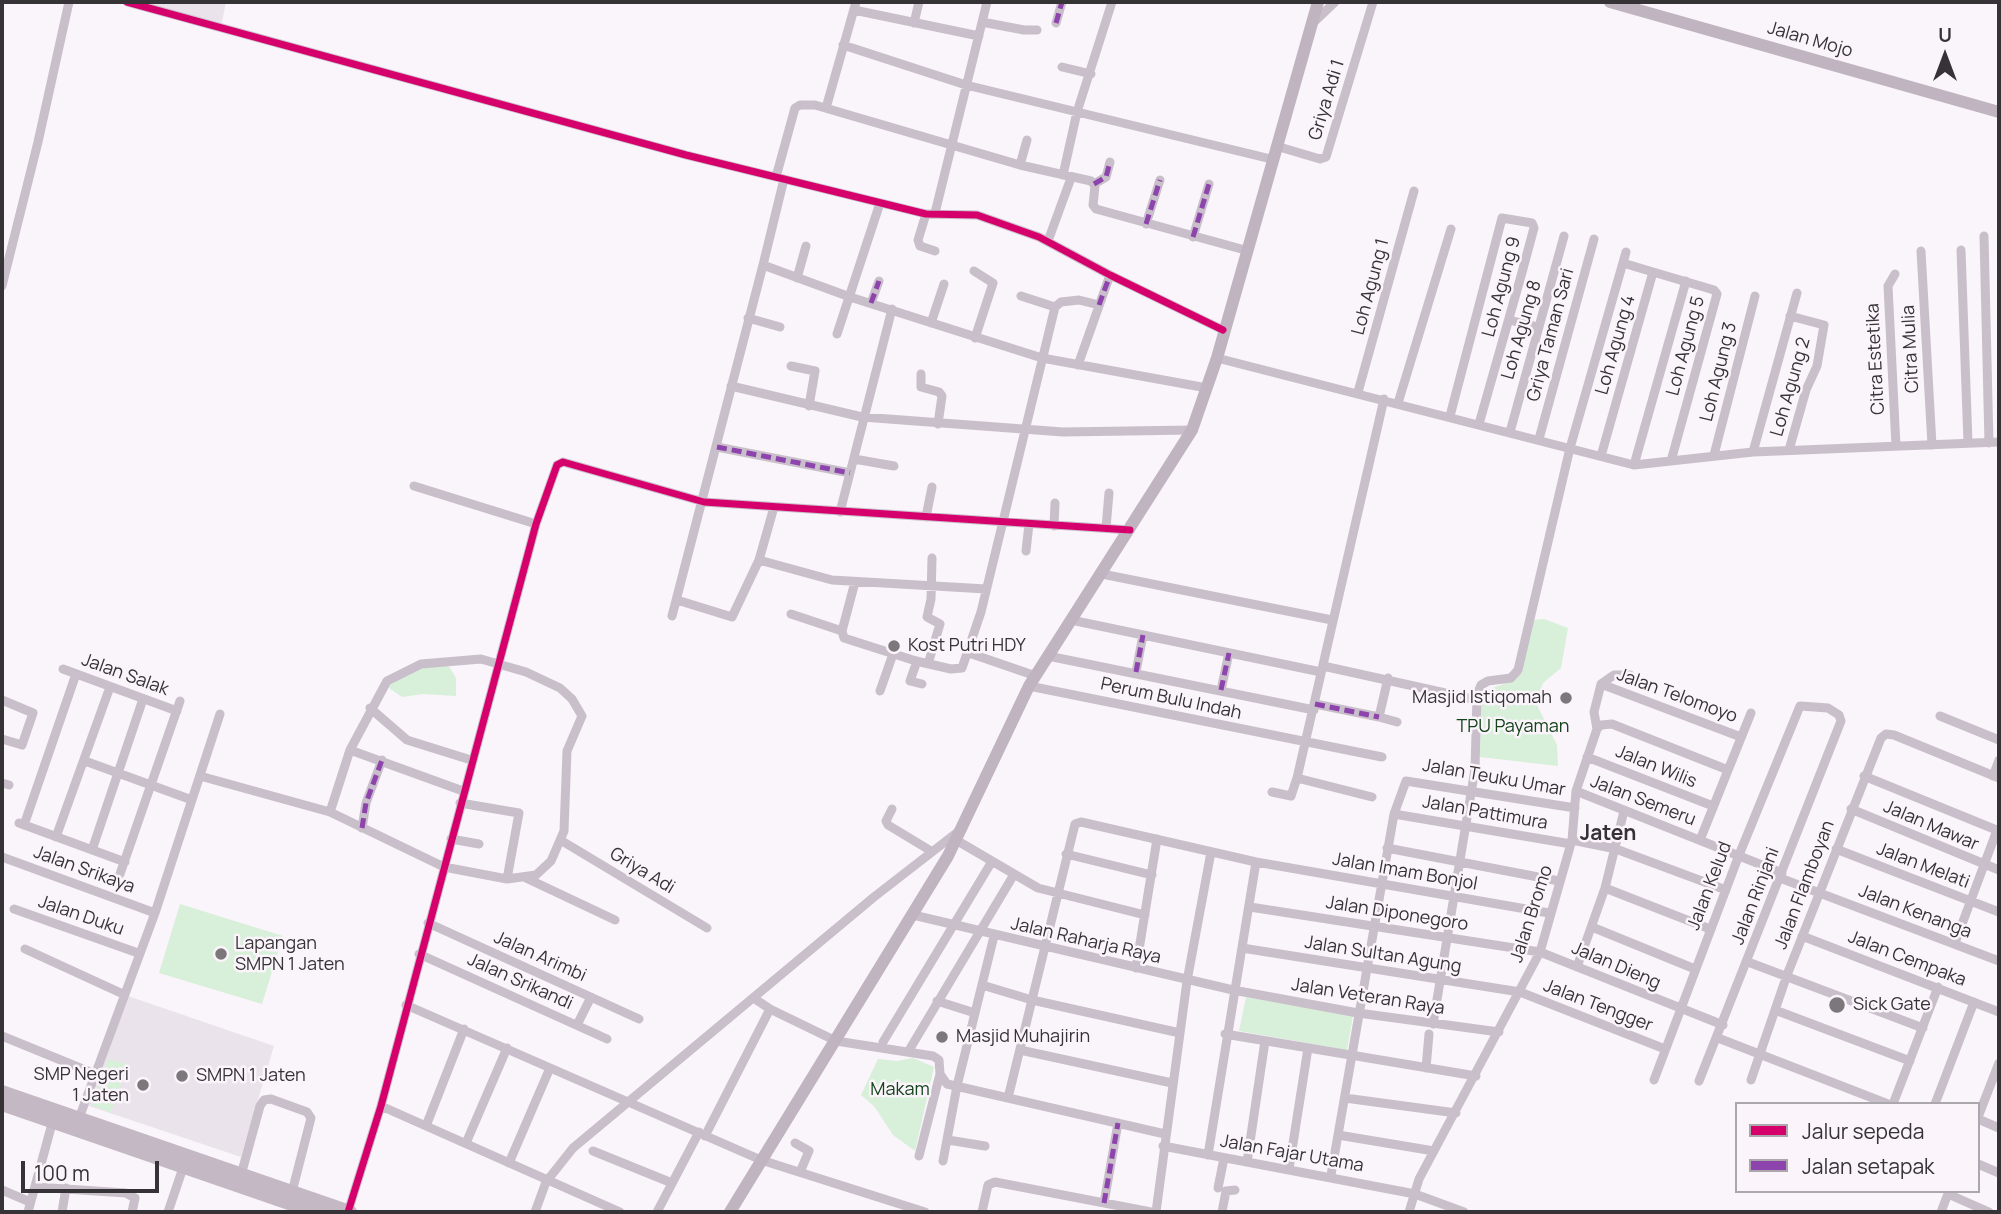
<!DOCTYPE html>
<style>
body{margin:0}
#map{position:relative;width:2001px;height:1214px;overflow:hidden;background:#faf5fa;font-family:Manrope,sans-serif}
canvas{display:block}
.frame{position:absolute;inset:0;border:4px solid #363336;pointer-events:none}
.legend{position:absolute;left:1735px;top:1102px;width:245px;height:91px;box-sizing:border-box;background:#fbf4fb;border:2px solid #aca7ac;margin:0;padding:9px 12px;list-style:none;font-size:21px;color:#363336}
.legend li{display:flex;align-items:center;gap:14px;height:35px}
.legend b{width:35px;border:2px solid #aca7ac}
.north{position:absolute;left:1910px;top:21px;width:70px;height:70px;-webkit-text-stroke:5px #fbf4fb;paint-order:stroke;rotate:0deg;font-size:19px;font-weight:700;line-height:28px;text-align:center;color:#363336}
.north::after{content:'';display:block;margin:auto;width:24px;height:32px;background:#363336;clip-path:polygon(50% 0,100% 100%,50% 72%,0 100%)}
.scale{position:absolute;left:21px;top:1161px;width:138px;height:32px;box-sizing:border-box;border:4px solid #363336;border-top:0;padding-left:9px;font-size:21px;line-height:24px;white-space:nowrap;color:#363336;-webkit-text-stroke:5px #fbf4fb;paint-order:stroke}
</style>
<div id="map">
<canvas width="2001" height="1214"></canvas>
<div class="frame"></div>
<ul class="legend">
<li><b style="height:9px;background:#d6006c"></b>Jalur sepeda</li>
<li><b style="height:9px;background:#8e44ad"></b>Jalan setapak</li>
</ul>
<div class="north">U</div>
<div class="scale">100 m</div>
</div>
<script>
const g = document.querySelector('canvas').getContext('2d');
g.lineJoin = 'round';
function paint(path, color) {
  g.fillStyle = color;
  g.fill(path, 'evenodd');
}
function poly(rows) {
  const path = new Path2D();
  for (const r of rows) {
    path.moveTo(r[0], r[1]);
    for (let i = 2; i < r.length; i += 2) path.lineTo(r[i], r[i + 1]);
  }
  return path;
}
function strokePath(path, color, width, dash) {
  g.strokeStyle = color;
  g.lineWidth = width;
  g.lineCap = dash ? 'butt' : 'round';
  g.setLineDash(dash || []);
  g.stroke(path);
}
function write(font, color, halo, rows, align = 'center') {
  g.font = font + ' Manrope,sans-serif';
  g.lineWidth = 5;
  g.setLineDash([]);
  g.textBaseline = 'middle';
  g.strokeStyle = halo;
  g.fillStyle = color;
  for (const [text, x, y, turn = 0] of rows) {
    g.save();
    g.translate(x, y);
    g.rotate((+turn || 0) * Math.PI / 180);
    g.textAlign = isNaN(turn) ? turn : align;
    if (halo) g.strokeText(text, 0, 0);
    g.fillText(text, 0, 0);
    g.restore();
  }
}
const built = poly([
 [130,2,226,2,221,26],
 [128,996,274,1046,241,1157,89,1106]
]);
const green = poly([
 [1544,619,1568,628,1561,668,1543,683,1536,703,1557,745,1558,766,1480,757,1481,700,1484,691,1517,679,1533,620],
 [448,665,456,678,456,696,423,694,402,697,389,688,391,682,426,666],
 [180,904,283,936,262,1004,159,973],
 [1246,997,1353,1016,1347,1050,1239,1031],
 [913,1058,934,1067,915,1151,893,1135,874,1106,861,1095,878,1059,897,1061],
 [108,1059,128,1064,111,1113,92,1105]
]);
const street = poly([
 [127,2,686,155,926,214,977,215,1039,237,1110,275,1223,330],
 [854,10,979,36],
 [982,22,1024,30,1037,30],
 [1314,22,1335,2],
 [914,23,919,2],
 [1056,23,1062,2],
 [843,45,966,85,1271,159],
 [1062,67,1091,74],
 [826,108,856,2],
 [1276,146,1320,159,1326,157,1373,2],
 [1020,165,1027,140],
 [1063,175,1077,112,1112,2],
 [776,177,795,108,800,105,815,105,1020,165,1091,181,1095,186,1093,205,1096,209,1245,250],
 [784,179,763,265,850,297,1042,358,1207,388],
 [1094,184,1106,177,1110,162],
 [935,213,987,2],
 [926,214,918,240,920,246,935,251],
 [1146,224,1160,180],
 [1984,236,1989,443],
 [1193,237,1209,184],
 [1048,241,1071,178],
 [1961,250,1968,443],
 [1921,251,1932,445],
 [974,271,993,283,975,338],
 [1653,272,1714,290,1717,294,1671,461],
 [1895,274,1888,286,1896,446],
 [797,278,806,246],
 [2,286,38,142,69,2],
 [1021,296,1055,307],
 [871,303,879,281],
 [748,318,780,327],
 [1509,320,1538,327],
 [931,323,944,284],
 [837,334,880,203],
 [1217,358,1634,465,1753,452,1999,442],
 [1078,365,1110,275],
 [791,366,815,371,809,406],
 [921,374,921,387,939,392,942,396,938,424],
 [731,386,862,417,1063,432,1192,430],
 [1358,392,1414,191],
 [1398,403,1451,229],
 [1450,416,1502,218,1532,223,1534,228,1521,276,1479,424],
 [1510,432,1564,236],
 [1539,439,1594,239],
 [717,447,850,473],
 [1789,450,1806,390,1817,366,1824,325,1790,316],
 [1753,452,1797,293],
 [1714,455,1755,296],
 [1601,456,1653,272,1623,263],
 [854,459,894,466],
 [1634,465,1686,281],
 [414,486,536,524],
 [840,512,892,309],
 [926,517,932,487],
 [1054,526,1055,503],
 [1106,528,1109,493],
 [1026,551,1029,524],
 [759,560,832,580,986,589],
 [1102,574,1332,620],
 [855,582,842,631,844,638,916,661,951,669,962,668,981,612,1055,307,1061,302,1079,300,1099,305],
 [677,600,732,617,759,560,774,507],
 [791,614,842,631],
 [672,616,763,265],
 [1071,620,1321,672],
 [969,653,1036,676],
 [1048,656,1314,710],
 [917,661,910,681,922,684],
 [928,664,940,624,927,617,931,599,932,558],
 [1323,666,1477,700],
 [63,669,177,711],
 [1136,672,1143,635],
 [1388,678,1379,717,1397,722],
 [1601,684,1741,737],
 [1029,686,1382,757],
 [1221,690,1229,653],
 [880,691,893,654],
 [2,700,33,713,22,745,2,739],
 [1315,704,1379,717],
 [370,708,407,740,471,760],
 [1940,716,1999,740],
 [1597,729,1601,725,1612,724,1728,770],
 [1587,757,1713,806],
 [85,761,192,800],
 [200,776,330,812,350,750],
 [1864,776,1999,831],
 [1993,776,1999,760],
 [1297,778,1372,797],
 [2,783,9,785],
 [1576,791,1782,873],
 [1272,792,1291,796,1297,778,1384,399],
 [460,803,519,813,507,879],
 [892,809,886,821,888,825,931,851],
 [1851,809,1999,870],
 [330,812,444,867,507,879,536,875,551,861,564,831,567,751,582,716,572,699,560,688,526,672,481,659,421,664,387,681,350,750,463,791],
 [1394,814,1571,844],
 [19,823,125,862],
 [24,825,76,674],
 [362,828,366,803,382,760],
 [56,837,110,687],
 [451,839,479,844],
 [956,840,1038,888,1145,915],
 [1572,840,1616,849,1726,890],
 [1700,840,1751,713],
 [562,841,707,928],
 [1387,848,1559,881],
 [1836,849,1999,912],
 [92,850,143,699],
 [1066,854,1152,875],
 [2,857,155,913],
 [120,874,180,701],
 [526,878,615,920],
 [1780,878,1999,961],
 [1605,888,1710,929],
 [1250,907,1540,952,1723,1025],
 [14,909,138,953],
 [913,915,1233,990,1358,1013,1499,1032],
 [428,923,639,1019],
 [1592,927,1695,969],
 [1802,936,1999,1012],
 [1955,943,1997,830],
 [1242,948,1520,992,1665,1049],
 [25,949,123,994],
 [419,954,607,1039],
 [1748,962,1923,1028],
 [1577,967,1605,888,1624,811],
 [1136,968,1157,839],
 [982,985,1032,1000,1180,1033],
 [937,1001,975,1013],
 [406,1005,761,1160,925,1212],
 [770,1009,836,1041,933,1056,939,1060,940,1074,947,1084,1165,1134],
 [1775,1010,1910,1061],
 [1433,1024,1475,769,1477,695,1481,685,1488,681,1511,678,1518,670,1570,448,1626,252],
 [577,1025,591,997],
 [1225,1034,1476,1076],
 [2,1036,95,1074],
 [1718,1038,1888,1104],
 [883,1042,991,863],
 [1020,1050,1172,1083],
 [908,1052,1013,876],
 [1426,1068,1429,1034],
 [1654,1080,1739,855,1800,706,1828,708,1839,715,1841,721,1699,1081],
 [1751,1080,1787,975,1881,738,1886,734,1894,735,1999,778],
 [1008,1098,1075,824,1081,822,1256,862,1549,913],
 [1345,1098,1456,1113],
 [1893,1104,1938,987],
 [1935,1104,1974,1002],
 [381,1106,620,1212],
 [1978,1117,1999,1063],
 [1978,1119,1999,1128],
 [78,1121,155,913,220,714],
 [426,1126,464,1029],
 [1338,1135,1434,1151],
 [705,1136,770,1009,755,999],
 [948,1140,985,1146],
 [466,1143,507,1048],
 [795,1143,809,1151,800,1172],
 [1163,1146,1415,1194,1464,1212],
 [593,1151,672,1183],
 [1208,1155,1256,862],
 [919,1156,940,1074],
 [943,1161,957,1086,994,936],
 [1247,1162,1265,1041],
 [509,1163,550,1068],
 [1978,1164,1999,1173],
 [1289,1169,1308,1048],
 [241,1175,260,1106,264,1100,271,1099,307,1112,311,1118,292,1192],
 [1331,1175,1394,814,1406,781,1575,808],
 [35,1187,126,1193,135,1198,132,1212],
 [1218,1188,1224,1158],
 [2,1190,30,1202],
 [1948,1194,1989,1212],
 [1104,1203,1118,1123],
 [28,1212,53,1120],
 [62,1212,66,1188],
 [168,1212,185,1162],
 [348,1212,381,1106,536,524,557,465,563,462,704,502,1130,530],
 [535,1212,546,1182,573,1148,874,897,959,831],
 [657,1212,699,1132],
 [982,1212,988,1185,995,1182,1151,1212],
 [1156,1212,1187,981,1211,852],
 [1222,1212,1226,1191,1235,1190],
 [1409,1212,1419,1179,1540,952,1572,840,1576,791,1597,729,1594,712,1601,684,1614,675,1630,675],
 [1941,1212,1949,1191]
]);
const secondary = poly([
 [1610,2,1999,112],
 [730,1212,948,856,1029,686,1192,430,1217,358,1318,2]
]);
const primary = poly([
 [2,1092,350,1212],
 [2,1104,315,1212]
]);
const quiet = poly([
 [1056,23,1062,2],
 [1094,184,1106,177,1110,162],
 [1146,224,1160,180],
 [1193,237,1209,184],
 [871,303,879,281],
 [1099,305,1110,275],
 [717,447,850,473],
 [1136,672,1143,635],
 [1221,690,1229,653],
 [1315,704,1379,717],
 [362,828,366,803,382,760],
 [1104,1203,1118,1123]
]);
const cycleway = poly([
 [127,2,686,155,926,214,977,215,1039,237,1110,275,1223,330],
 [348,1212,381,1106,536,524,557,465,563,462,704,502,1130,530]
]);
const markers = [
 [894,646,7,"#7b777b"],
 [1566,698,7,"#7b777b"],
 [221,954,7,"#7b777b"],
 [1837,1005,9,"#7b777b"],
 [942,1037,7,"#7b777b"],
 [182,1076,7,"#7b777b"],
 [143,1085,7,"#7b777b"]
];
const streetNames = [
 ["Jalan Mojo",1810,40,16],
 ["Griya Adi 1",1327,100,-73],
 ["Loh Agung 1",1371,287,-75],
 ["Loh Agung 9",1502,287,-75],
 ["Loh Agung 8",1522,330,-74],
 ["Griya Taman Sari",1551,335,-75],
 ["Loh Agung 4",1616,345,-74],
 ["Loh Agung 5",1686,346,-75],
 ["Citra Mulia",1911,349,-93],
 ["Citra Estetika",1876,359,-93],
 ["Loh Agung 3",1719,372,-76],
 ["Loh Agung 2",1791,387,-74],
 ["Jalan Salak",125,675,20],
 ["Jalan Telomoyo",1677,696,20],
 ["Perum Bulu Indah",1171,699,12],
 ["Jalan Wilis",1656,767,22],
 ["Jalan Teuku Umar",1494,778,10],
 ["Jalan Semeru",1643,801,21],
 ["Jalan Pattimura",1485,813,10],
 ["Jalan Mawar",1931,826,23],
 ["Jalan Melati",1923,866,21],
 ["Jalan Srikaya",84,870,20],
 ["Griya Adi",642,871,31],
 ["Jalan Imam Bonjol",1405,872,10],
 ["Jalan Flamboyan",1805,885,-69],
 ["Jalan Kelud",1710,886,-69],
 ["Jalan Rinjani",1756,896,-69],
 ["Jalan Kenanga",1915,912,21],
 ["Jalan Diponegoro",1397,914,9],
 ["Jalan Bromo",1532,914,-72],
 ["Jalan Duku",81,916,19],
 ["Jalan Raharja Raya",1086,941,13],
 ["Jalan Sultan Agung",1383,955,9],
 ["Jalan Arimbi",540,957,24],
 ["Jalan Cempaka",1907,959,21],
 ["Jalan Dieng",1616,966,23],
 ["Jalan Srikandi",520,982,24],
 ["Jalan Veteran Raya",1368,997,9],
 ["Jalan Tengger",1598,1006,21],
 ["Jalan Fajar Utama",1292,1154,10]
];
const poiNames = [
 ["Kost Putri HDY",908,646],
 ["Masjid Istiqomah",1552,698,"right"],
 ["Lapangan",235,944],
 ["SMPN 1 Jaten",235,965],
 ["Sick Gate",1853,1005],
 ["Masjid Muhajirin",956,1037],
 ["SMP Negeri",129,1075,"right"],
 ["1 Jaten",129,1096,"right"],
 ["SMPN 1 Jaten",196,1076]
];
const parkNames = [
 ["TPU Payaman",1513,727],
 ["Makam",900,1090]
];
const quarterNames = [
 ["Jaten",1608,834]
];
paint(built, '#ebe3eb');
paint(green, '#d8efd9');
strokePath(street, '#c9bfca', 9);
strokePath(secondary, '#bfb4c0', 12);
strokePath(primary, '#c3b8c3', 14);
strokePath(quiet, '#8e44ad', 5, [10, 5]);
strokePath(cycleway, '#d6006c', 7);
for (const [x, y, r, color] of markers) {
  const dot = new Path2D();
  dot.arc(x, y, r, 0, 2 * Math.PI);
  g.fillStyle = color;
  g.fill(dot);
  strokePath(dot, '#fbf4fb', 2.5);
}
write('18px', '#363336', '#fbf4fb', streetNames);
write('18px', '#363336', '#fbf4fb', poiNames, 'left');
write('18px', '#124319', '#fbf4fb', parkNames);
write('bold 21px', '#363137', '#fbf4fb', quarterNames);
</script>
